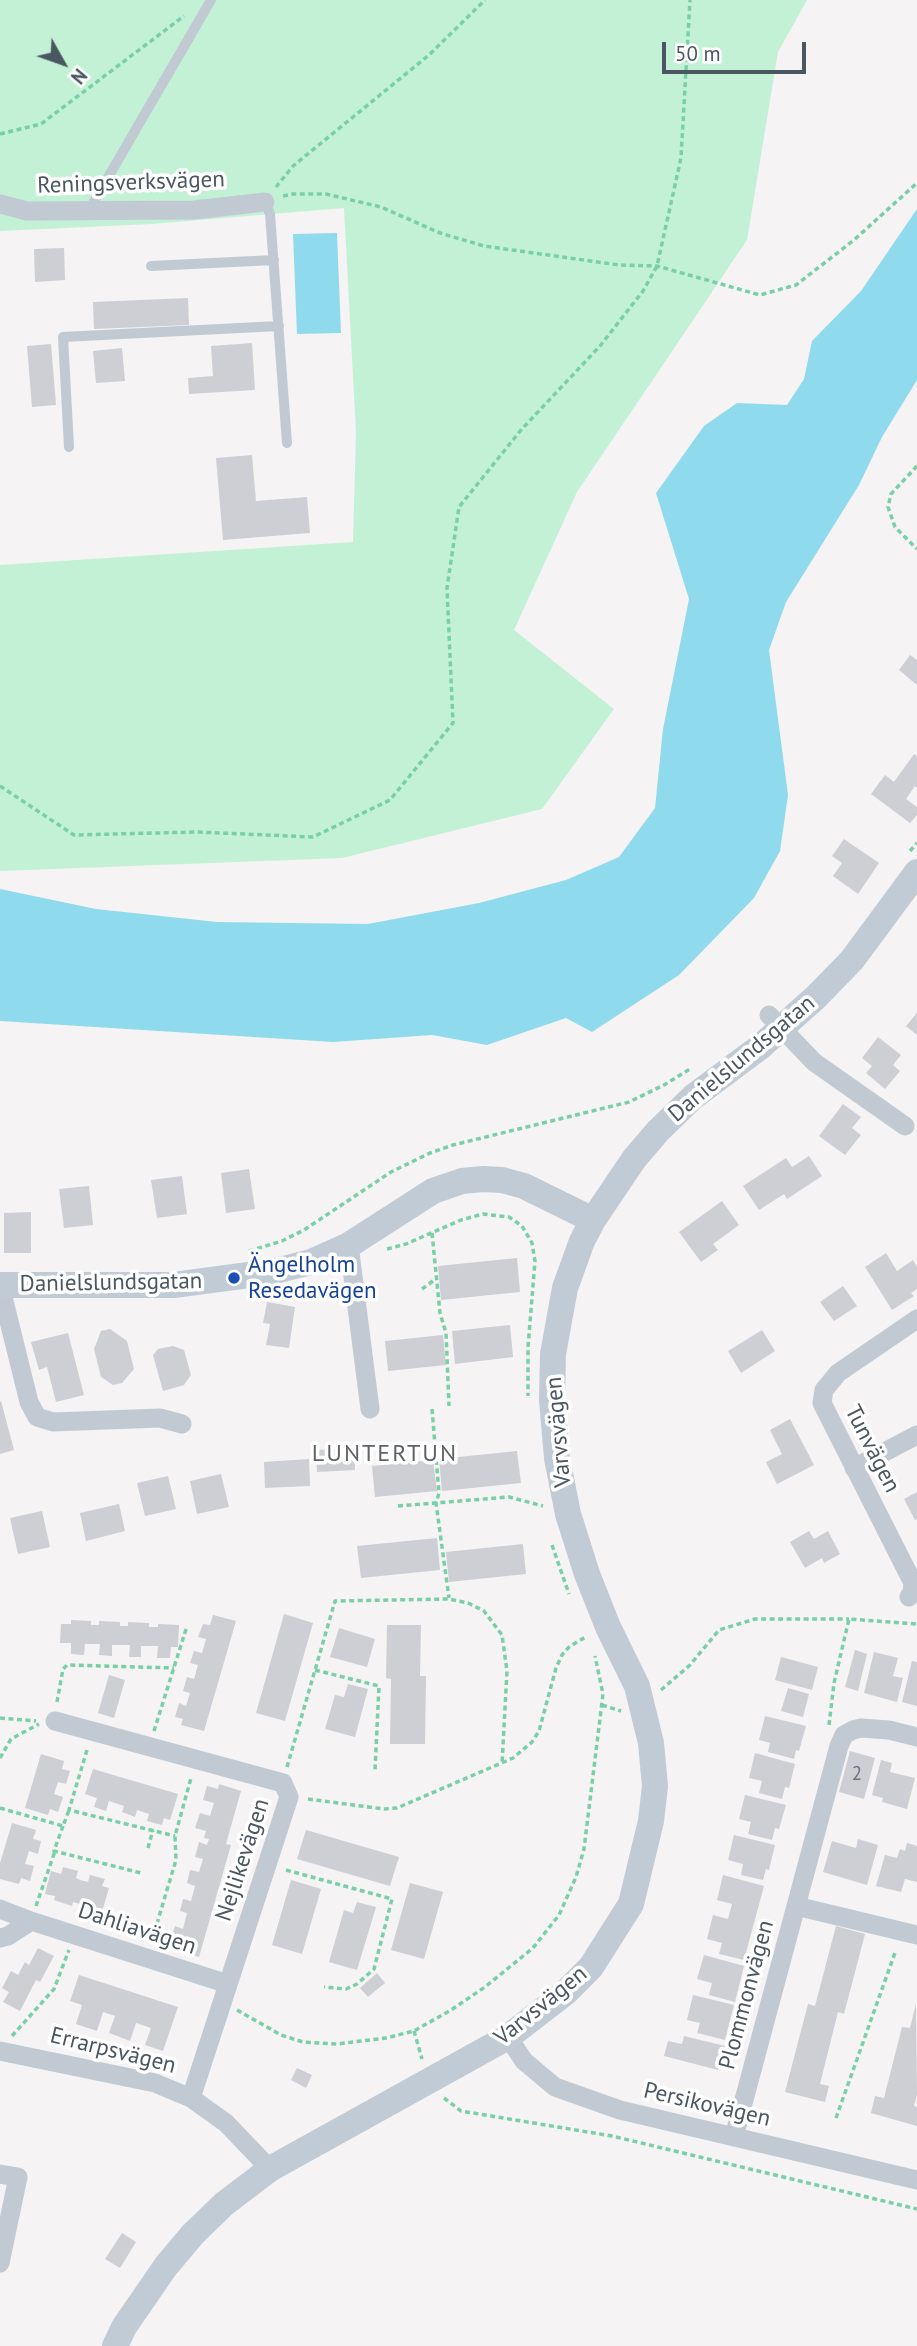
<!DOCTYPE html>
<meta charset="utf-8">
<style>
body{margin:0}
#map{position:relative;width:917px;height:2346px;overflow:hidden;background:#f5f3f3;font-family:"PT Sans",sans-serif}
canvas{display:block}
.north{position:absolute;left:28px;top:28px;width:70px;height:70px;-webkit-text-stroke:5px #fff;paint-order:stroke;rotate:130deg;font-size:19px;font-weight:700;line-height:28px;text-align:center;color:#4a5661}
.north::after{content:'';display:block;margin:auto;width:24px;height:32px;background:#4a5661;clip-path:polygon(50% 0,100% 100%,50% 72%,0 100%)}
.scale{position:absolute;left:662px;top:42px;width:144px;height:32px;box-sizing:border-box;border:4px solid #4a5661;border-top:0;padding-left:9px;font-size:21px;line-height:24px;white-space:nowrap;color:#4a5661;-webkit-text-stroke:5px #fff;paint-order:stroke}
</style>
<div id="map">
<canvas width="917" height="2346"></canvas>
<div class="north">N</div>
<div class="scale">50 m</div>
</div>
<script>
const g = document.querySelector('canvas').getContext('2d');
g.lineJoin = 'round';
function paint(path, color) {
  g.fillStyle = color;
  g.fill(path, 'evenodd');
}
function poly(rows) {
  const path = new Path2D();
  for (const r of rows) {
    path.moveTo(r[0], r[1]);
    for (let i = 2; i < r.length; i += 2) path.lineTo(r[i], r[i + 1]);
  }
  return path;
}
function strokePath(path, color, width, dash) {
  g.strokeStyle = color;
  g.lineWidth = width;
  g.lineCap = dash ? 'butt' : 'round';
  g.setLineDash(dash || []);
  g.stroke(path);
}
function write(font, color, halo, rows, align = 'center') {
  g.font = font + ' "PT Sans",sans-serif';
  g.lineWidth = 7;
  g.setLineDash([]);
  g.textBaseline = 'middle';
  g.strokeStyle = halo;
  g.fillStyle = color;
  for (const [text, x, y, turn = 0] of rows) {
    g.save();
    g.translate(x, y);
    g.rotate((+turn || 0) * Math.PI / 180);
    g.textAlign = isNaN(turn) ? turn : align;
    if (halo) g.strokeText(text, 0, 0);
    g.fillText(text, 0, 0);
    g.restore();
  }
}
const green = poly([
 [0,0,807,0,778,52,747,240,577,492,514,630,614,709,542,809,342,858,0,871,0,565,353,542,356,432,344,208,151,224,0,231]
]);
const water = poly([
 [917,209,917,380,882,437,859,485,786,602,769,650,788,795,780,851,754,898,679,975,592,1032,566,1018,487,1045,432,1035,333,1042,0,1021,0,889,96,909,217,922,368,924,479,903,566,880,619,857,655,808,663,729,689,599,656,493,704,426,737,403,787,405,804,379,812,341,861,291],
 [337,233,341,333,297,334,293,234]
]);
const building = poly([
 [64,248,65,280,35,282,34,249],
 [188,298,189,325,94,329,93,302],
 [252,343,255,390,189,394,188,378,213,376,211,346],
 [51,344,56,405,32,407,27,346],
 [122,348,125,381,96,383,93,351],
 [252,455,256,501,307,497,310,533,223,540,216,458],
 [910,655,917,660,917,685,899,670],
 [914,754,917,756,917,788,915,786,906,799,917,807,917,815,910,823,871,794,885,775,894,782],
 [844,839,879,863,858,894,833,876,842,863,832,856],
 [917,1013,917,1035,906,1026],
 [878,1037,901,1055,893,1065,900,1071,885,1089,866,1073,872,1066,862,1058],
 [843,1104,861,1117,852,1128,861,1135,845,1155,819,1136],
 [809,1156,822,1176,787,1199,784,1194,759,1210,743,1186,786,1158,792,1167],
 [249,1169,255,1209,226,1213,221,1173],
 [182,1176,187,1214,157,1218,151,1180],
 [89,1186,93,1225,64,1228,59,1189],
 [722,1201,739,1225,713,1244,718,1250,701,1262,679,1232],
 [31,1212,31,1253,4,1253,4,1213],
 [886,1253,897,1271,913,1260,917,1267,917,1289,911,1293,914,1296,892,1310,865,1267],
 [517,1258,520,1292,441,1300,438,1266],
 [843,1286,857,1306,834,1321,820,1302],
 [267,1302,295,1307,289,1348,266,1345,270,1324,263,1323],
 [510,1325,513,1357,455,1364,452,1331],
 [110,1329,127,1341,134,1369,122,1383,113,1385,101,1377,94,1349,101,1331],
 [762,1330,775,1351,741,1373,728,1351],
 [68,1333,84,1395,56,1402,47,1367,39,1370,31,1342],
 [443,1335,446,1365,388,1371,385,1341],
 [173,1346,184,1350,191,1375,184,1385,163,1391,153,1355,158,1349],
 [1,1401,14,1450,0,1454,0,1402],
 [790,1419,814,1465,777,1484,766,1462,782,1454,770,1430],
 [354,1448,355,1470,317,1472,316,1450],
 [517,1451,521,1483,442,1491,439,1459],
 [309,1459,310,1486,265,1488,264,1462],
 [433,1460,437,1491,375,1497,372,1466],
 [221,1474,229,1507,197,1514,190,1481],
 [168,1476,176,1509,145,1516,137,1483],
 [917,1492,917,1519,915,1520,904,1499],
 [119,1504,125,1531,86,1541,80,1513],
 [42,1511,50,1547,18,1554,10,1518],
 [809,1531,814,1539,828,1531,840,1554,824,1563,822,1558,805,1568,790,1542],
 [437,1538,440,1570,361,1578,357,1546],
 [523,1544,526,1574,449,1582,446,1552],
 [284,1614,313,1623,285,1721,256,1713],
 [213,1615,236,1621,204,1731,181,1725,183,1719,175,1717,179,1703,186,1706,190,1693,183,1691,187,1677,194,1679,198,1665,190,1663,194,1651,202,1653,206,1639,198,1637,203,1624,210,1625],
 [71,1620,91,1621,91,1625,99,1625,99,1621,120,1622,120,1626,128,1626,128,1622,149,1623,149,1627,158,1627,158,1624,179,1625,178,1647,171,1647,170,1658,157,1658,158,1646,141,1646,141,1657,129,1657,130,1645,112,1645,112,1656,99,1655,100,1644,85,1644,84,1655,71,1654,71,1643,60,1643,61,1624,71,1624],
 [387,1625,421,1625,420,1676,426,1676,425,1744,390,1744,391,1679,386,1678],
 [339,1628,375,1639,367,1667,330,1657],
 [855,1650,867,1654,858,1691,845,1687],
 [874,1652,898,1658,893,1676,903,1678,897,1702,864,1693],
 [781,1657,818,1667,812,1690,775,1680],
 [912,1661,917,1662,917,1706,902,1702],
 [109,1675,125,1680,114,1718,98,1713],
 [348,1684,368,1689,355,1737,325,1729,335,1695,344,1697],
 [788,1688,809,1694,803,1717,781,1711],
 [765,1716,806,1726,799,1751,796,1750,794,1759,768,1752,770,1743,759,1740],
 [850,1751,875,1758,864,1799,839,1792],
 [755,1753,795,1764,789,1788,785,1787,782,1799,759,1793,762,1781,749,1778],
 [41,1754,64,1761,62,1769,70,1771,66,1784,58,1782,54,1794,63,1797,58,1812,50,1809,48,1815,25,1808],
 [881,1760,892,1763,890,1772,915,1778,907,1809,882,1802,883,1798,872,1795],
 [93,1769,178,1794,170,1820,164,1818,162,1825,147,1821,149,1814,137,1810,135,1817,122,1812,124,1806,109,1801,106,1811,94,1807,97,1798,85,1794],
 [219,1784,241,1791,226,1844,231,1845,199,1957,177,1950,179,1941,171,1939,175,1926,183,1929,187,1913,180,1911,183,1899,191,1901,195,1886,187,1883,190,1870,199,1872,203,1859,195,1857,199,1842,207,1845,209,1839,204,1838,206,1831,195,1828,200,1813,210,1816,214,1803,203,1800,207,1786,218,1789],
 [745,1795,786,1805,779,1829,775,1828,772,1840,748,1834,751,1822,739,1819],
 [12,1823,36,1830,33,1839,41,1841,38,1854,29,1851,25,1864,34,1866,30,1881,21,1878,19,1884,0,1879,0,1863],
 [306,1830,399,1857,390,1886,297,1859],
 [734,1835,775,1845,769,1870,766,1869,763,1880,741,1875,743,1864,728,1860],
 [858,1839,878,1845,867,1885,823,1872,832,1841,856,1848],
 [907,1843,917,1846,917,1882,905,1879,901,1892,876,1886,885,1855,897,1858,900,1849,905,1851],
 [63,1867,78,1871,76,1878,80,1880,88,1882,90,1875,105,1879,102,1886,109,1888,101,1915,82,1909,83,1905,73,1902,72,1906,54,1900,55,1896,45,1894,51,1871,61,1874],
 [723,1875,764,1886,744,1960,719,1954,722,1943,707,1939,713,1915,728,1919,732,1904,717,1900],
 [291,1880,321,1889,302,1954,272,1945],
 [410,1883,443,1892,424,1959,391,1950],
 [357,1902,376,1907,357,1970,329,1962,344,1910,353,1913],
 [836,1926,865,1934,844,2014,838,2012,820,2084,829,2086,825,2102,785,2092,808,2004,815,2006],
 [38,1948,54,1956,40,1982,36,1980,20,2011,3,2002,9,1992,2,1988,11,1971,18,1975,25,1962,29,1965],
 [704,1955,744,1966,735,2002,709,1995,712,1983,697,1979],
 [377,1973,385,1983,368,1997,360,1988],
 [79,1975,178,2007,163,2051,145,2045,151,2028,136,2023,130,2041,109,2033,115,2016,103,2012,97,2031,76,2024,82,2005,70,2001],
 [693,1995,734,2005,725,2040,697,2033,700,2023,687,2020],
 [916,2004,917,2095,914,2106,917,2107,917,2126,871,2113,875,2096,884,2098,902,2027,910,2028],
 [684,2036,725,2046,718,2070,664,2056,668,2041,682,2044],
 [297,2068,312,2075,306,2088,291,2080],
 [122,2233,136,2242,120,2268,105,2259]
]);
const path = poly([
 [0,134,41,124,184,16],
 [276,187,293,166,429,55,485,0],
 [283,196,293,194,326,194,381,207,440,233,484,246,619,265,657,266,760,295,796,285,854,240,917,183],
 [917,466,891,494,888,507,895,527,917,549],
 [0,786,74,835,197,832,313,837,390,800,453,723,447,588,459,507,521,430,600,346,643,291,657,266,681,158,690,0],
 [910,851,917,843],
 [432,1233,440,1313,446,1333,449,1406],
 [387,1249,406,1244,461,1220,483,1214,509,1217,522,1226,532,1243,535,1261,528,1347,528,1396],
 [249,1251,282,1241,304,1230,391,1172,430,1153,453,1145,629,1102,664,1085,690,1069],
 [422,1289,437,1278],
 [432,1409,439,1493,436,1503,449,1598],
 [398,1506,509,1497,543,1506],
 [552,1545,569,1594],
 [315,1670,379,1686,375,1770],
 [661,1690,690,1665,719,1630,755,1619,849,1619],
 [57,1702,63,1669,67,1665,174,1668],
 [602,1705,621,1711],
 [0,1718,36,1721],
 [829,1725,834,1683,849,1619,917,1624],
 [154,1731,187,1626],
 [87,1750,69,1810,175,1836],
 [0,1758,11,1739,39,1724],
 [287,1767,335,1601,449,1599,468,1603,484,1611,502,1635,507,1671,502,1764],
 [308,1799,384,1809,397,1808,513,1758,532,1742,539,1731,556,1668,562,1655,569,1647,587,1636],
 [0,1808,63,1826,69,1810],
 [63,1826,54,1851,141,1873],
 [148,1848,153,1830],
 [286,1870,392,1899,374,1969,357,1984,346,1989,324,1987],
 [36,1906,55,1851],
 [152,1940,176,1860,175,1836,191,1778],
 [237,2010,281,2035,303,2042,337,2044,386,2038,414,2031,451,2010,485,1987,533,1948,559,1915,576,1877,584,1849,603,1694,595,1656],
 [414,2031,422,2059],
 [12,2036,54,1989,69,1950],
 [444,2098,461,2111,612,2136,917,2209],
 [836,2118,896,1950]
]);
const lane = poly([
 [265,202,270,214,287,443],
 [89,210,211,0],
 [151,266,274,260],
 [69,447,63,337,279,326]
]);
const street = poly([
 [0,204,27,211,194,210,265,202],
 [769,1015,814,1062,905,1126],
 [349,1245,370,1409],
 [0,1285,29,1402,37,1417,53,1422,160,1418,182,1424],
 [854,1468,917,1435],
 [909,1597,912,1592,913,1583,822,1403,824,1390,838,1373,917,1319],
 [55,1721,283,1783,289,1797,191,2098],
 [796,1906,917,1935],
 [0,1909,31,1921],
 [0,1938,8,1936,31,1921,228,1984],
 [508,2037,524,2061,555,2087,620,2110,917,2180],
 [0,2051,155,2083,191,2098,226,2123,270,2169],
 [734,2137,839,1746,844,1735,853,1730,861,1728,889,1730,917,1737],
 [0,2174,18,2177,0,2263]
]);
const secondary = poly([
 [0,1285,174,1285,271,1272,311,1262,349,1245,433,1191,462,1181,483,1179,502,1180,524,1186,593,1220],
 [115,2346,124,2327,166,2266,193,2234,224,2204,270,2169,508,2037,565,1993,591,1967,631,1904,651,1821,655,1786,651,1743,637,1686,608,1627,587,1574,568,1514,557,1458,552,1400,553,1354,565,1288,582,1241,593,1220,634,1159,658,1131,693,1097,760,1047,816,997,852,960,917,872]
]);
const markers = [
 [234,1278,7,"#1a4fb4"]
];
const numberNames = [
 ["2",857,1775]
];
const streetNames = [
 ["Reningsverksvägen",131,183,-2],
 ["Danielslundsgatan",742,1059,-40],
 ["Danielslundsgatan",111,1283,-1],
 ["Varvsvägen",559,1432,-95],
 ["Tunvägen",872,1449,63],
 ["Nejlikevägen",243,1860,-72],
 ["Dahliavägen",137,1929,18],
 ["Plommonvägen",747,1995,-75],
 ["Varvsvägen",541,2006,-39],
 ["Errarpsvägen",113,2051,14],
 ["Persikovägen",707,2105,13]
];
const transitNames = [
 ["Ängelholm",248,1265],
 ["Resedavägen",248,1291]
];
const neighbourhoodNames = [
 ["LUNTERTUN",385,1454]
];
paint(green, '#c3f1d5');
paint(water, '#90daee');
paint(building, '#cdcfd5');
strokePath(path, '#7ad0a6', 3.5, [5, 3.5]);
strokePath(lane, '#c1cad2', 10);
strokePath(street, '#c1cad2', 19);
strokePath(secondary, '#c1cbd6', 26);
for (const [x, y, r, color] of markers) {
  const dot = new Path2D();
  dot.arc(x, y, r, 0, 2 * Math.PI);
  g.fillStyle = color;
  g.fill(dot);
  strokePath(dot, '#fff', 2.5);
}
write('19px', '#6b747e', null, numberNames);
write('23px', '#4a5661', '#fff', streetNames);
write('23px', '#164399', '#fff', transitNames, 'left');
g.letterSpacing = '2px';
write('24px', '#5f6368', '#fff', neighbourhoodNames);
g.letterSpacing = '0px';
</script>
